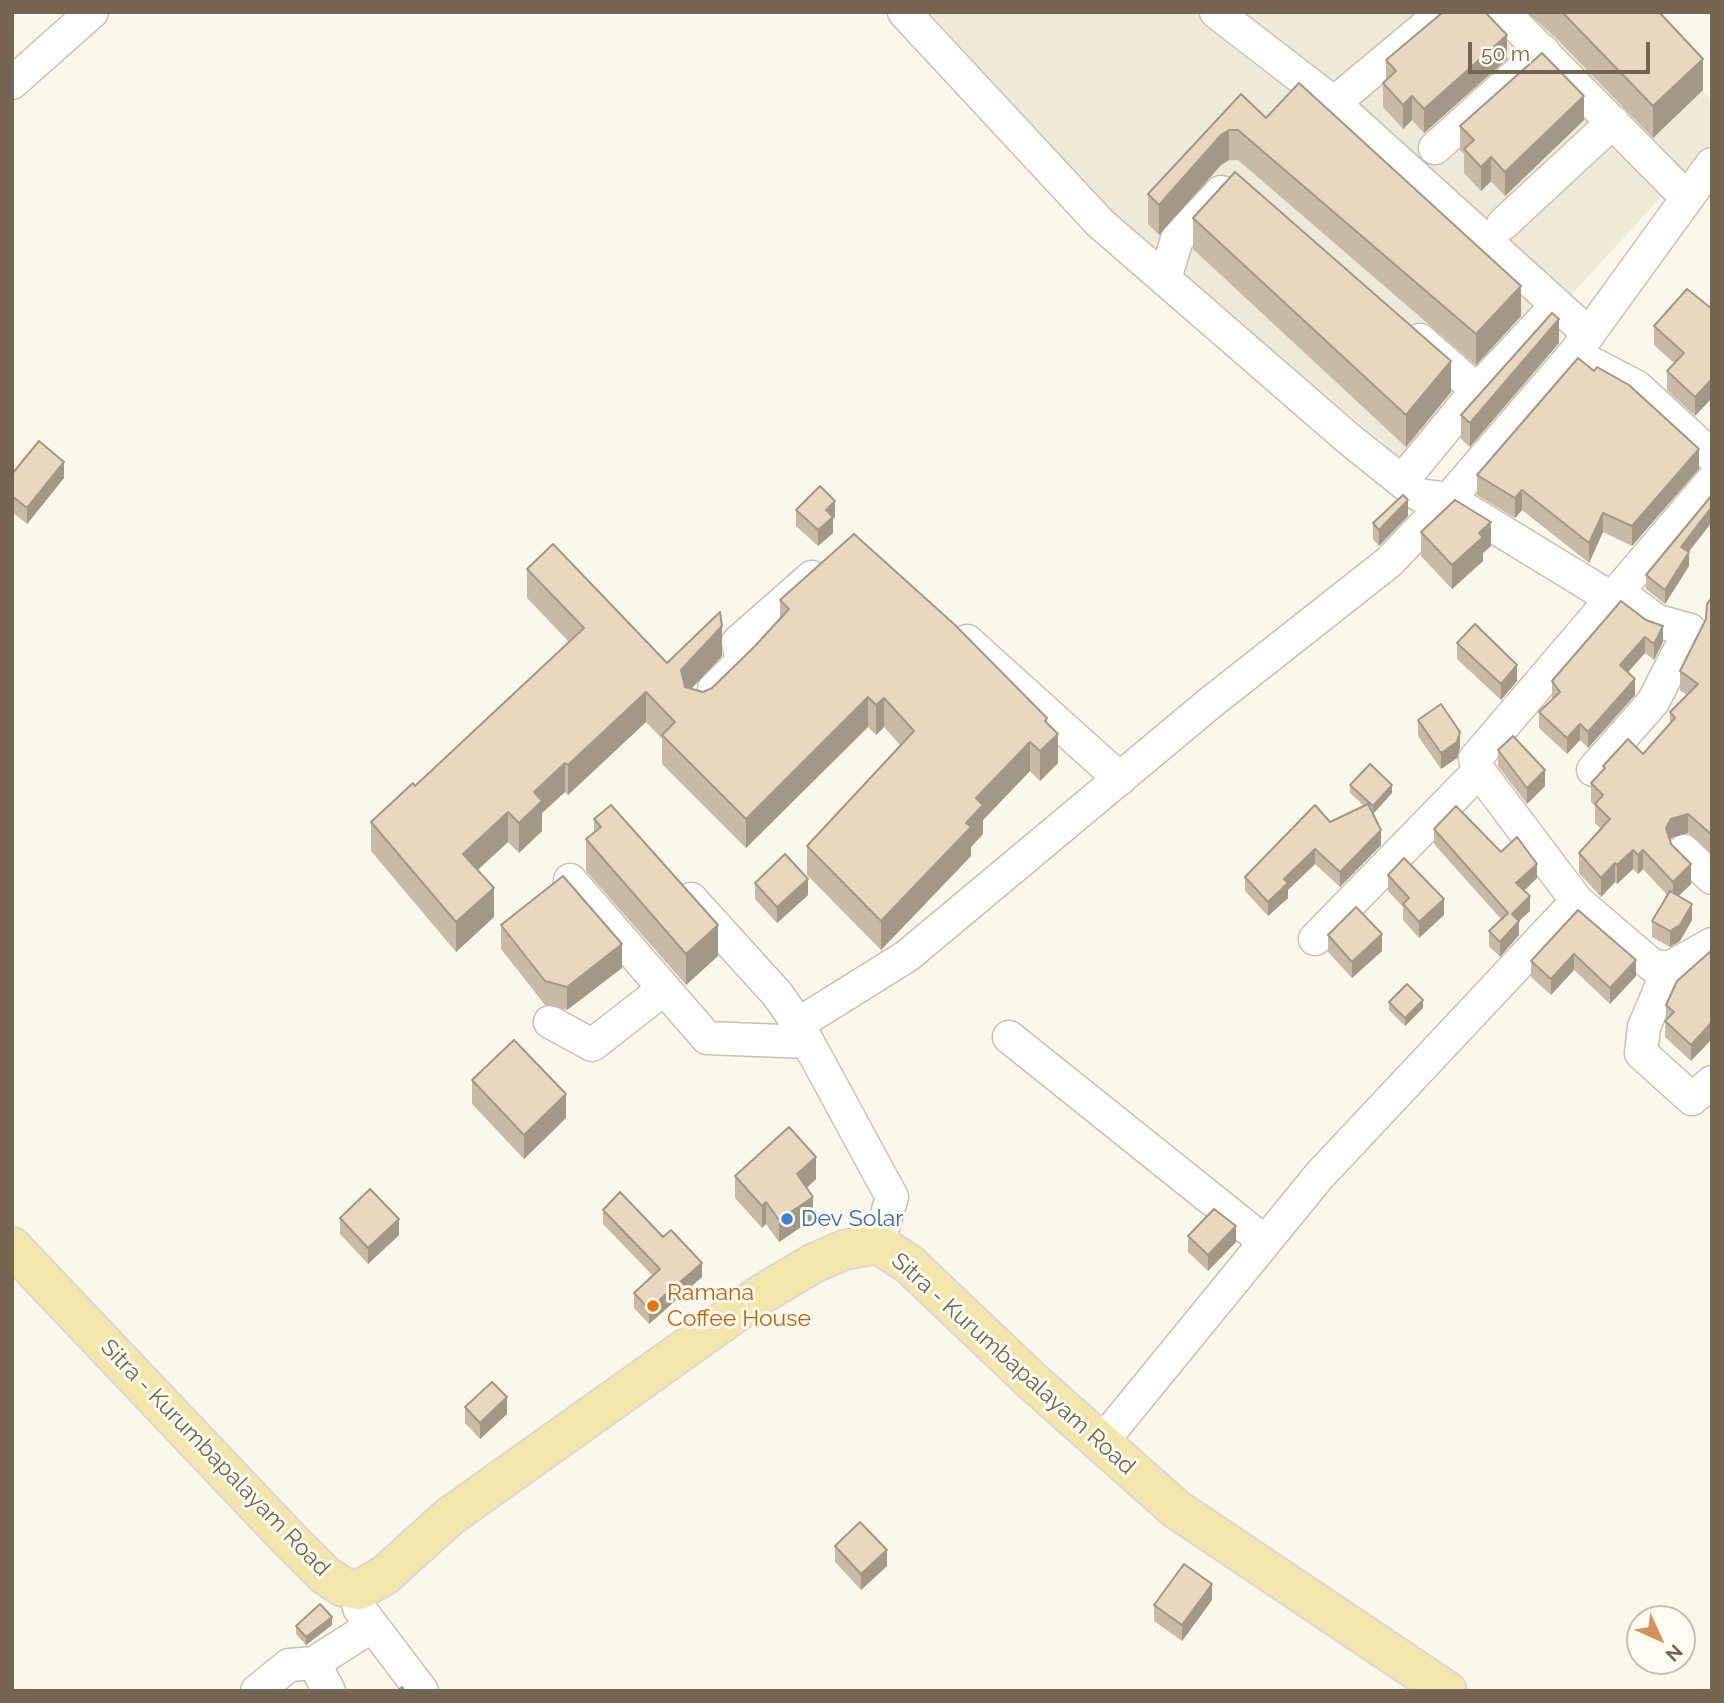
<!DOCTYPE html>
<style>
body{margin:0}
#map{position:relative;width:1724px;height:1703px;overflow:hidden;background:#fbf8eb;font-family:Raleway,sans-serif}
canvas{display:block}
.frame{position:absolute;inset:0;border:14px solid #746450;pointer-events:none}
.north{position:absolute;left:1626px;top:1605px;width:70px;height:70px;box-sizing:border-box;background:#fefbf1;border:2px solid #c7bfb1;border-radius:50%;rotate:135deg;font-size:19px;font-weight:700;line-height:28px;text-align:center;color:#746450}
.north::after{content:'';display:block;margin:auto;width:24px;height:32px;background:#da905c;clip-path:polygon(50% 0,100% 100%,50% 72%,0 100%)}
.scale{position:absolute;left:1468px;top:42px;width:182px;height:32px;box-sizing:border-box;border:4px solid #746450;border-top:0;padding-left:9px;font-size:21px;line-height:24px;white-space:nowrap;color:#746450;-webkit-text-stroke:5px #fefbf1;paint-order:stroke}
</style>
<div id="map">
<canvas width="1724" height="1703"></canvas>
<div class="frame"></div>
<div class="north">N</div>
<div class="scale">50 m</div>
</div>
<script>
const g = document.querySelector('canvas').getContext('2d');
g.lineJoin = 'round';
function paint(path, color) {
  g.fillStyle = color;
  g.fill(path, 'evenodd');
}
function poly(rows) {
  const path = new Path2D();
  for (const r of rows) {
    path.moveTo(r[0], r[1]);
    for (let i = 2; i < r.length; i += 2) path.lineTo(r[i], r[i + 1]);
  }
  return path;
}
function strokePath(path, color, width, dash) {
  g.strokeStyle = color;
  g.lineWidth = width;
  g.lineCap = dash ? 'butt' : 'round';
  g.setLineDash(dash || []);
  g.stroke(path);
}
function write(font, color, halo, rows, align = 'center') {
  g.font = font + ' Raleway,sans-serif';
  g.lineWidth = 6;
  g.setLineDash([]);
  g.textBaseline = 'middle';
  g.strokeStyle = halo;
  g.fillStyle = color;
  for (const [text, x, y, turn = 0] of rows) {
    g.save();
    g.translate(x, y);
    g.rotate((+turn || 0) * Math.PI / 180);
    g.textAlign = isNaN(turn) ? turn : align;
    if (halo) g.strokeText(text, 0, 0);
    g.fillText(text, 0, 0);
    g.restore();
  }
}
const residential = poly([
 [929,12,1631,12,1712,101,1712,141,1413,468,1127,229]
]);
const minor = poly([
 [904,12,1100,223,1349,439,1419,495,1449,499,1574,354,1637,387,1712,456],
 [1216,12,1334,103,1589,334],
 [1503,12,1687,198],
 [12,83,92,12],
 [1334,103,1443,12],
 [1435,148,1543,51],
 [1503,224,1613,122],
 [1165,279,1177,239,1221,192],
 [1420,340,1477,390],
 [1577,350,1712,164],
 [1402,481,1477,390,1557,305],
 [967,641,1120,779],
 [714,689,742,662,738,642,812,577],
 [1593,770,1653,702,1690,630,1657,621,1617,591],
 [1684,851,1712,878],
 [570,880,707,1038,808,1042],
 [691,899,778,995,798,1024,892,1197,878,1244],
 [1577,901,1653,966,1669,968,1712,944],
 [1315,939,1479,771],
 [1669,968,1644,1027,1641,1053,1692,1099,1712,1082],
 [550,1022,592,1045,664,989],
 [798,1024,907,956,1210,703,1389,562,1449,499,1611,598],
 [1009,1037,1265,1242],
 [1101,1443,1319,1176,1577,901,1479,771,1475,759,1712,481],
 [359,1608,422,1691],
 [314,1663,329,1691],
 [257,1691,289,1665,314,1663,372,1626]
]);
const major = poly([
 [12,1247,288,1538,325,1575,343,1587,359,1590,385,1575,449,1517,762,1294,814,1263,844,1250,878,1244,909,1264,1032,1381,1176,1509,1447,1691]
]);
const wall = poly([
 [1527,12,1659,12,1703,90,1653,138,1556,38],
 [1507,59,1424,133,1412,120,1403,129,1383,107,1383,83,1386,81,1386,60],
 [1241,94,1266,118,1521,316,1476,365,1238,160,1229,160,1221,165,1159,235,1148,224,1148,194],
 [1584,120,1505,196,1491,181,1481,191,1464,173,1464,154,1460,150,1460,126],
 [1193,218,1451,392,1406,447,1193,249],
 [1712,309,1695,416,1667,390,1667,371,1674,363,1654,345,1654,326],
 [1559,343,1470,447,1461,439,1461,415],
 [1699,469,1632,546,1603,532,1589,563,1522,510,1515,518,1477,495,1477,475],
 [12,474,64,478,27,524,12,512],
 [1712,495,1712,524,1711,523,1689,552,1689,566,1665,604,1646,589,1646,575],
 [796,510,835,517,833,519,833,533,818,546,796,526],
 [1408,516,1379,546,1373,539,1373,523],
 [1421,532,1491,546,1483,553,1483,561,1452,589,1421,556],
 [527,569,667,663,722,656,691,689,703,692,712,688,755,646,780,618,780,600,1047,723,1058,763,1040,781,1030,771,983,820,983,834,971,847,971,856,881,950,807,875,807,846,901,746,884,727,876,735,868,727,746,848,662,764,662,739,646,722,568,795,565,792,542,813,542,831,519,853,508,842,478,870,494,917,456,952,371,851,371,822,415,786,569,642,527,598],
 [1712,597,1712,854,1688,833,1671,838,1670,841,1691,884,1679,896,1692,920,1680,941,1670,947,1652,937,1652,921,1667,895,1643,869,1638,874,1633,869,1617,884,1615,882,1601,897,1579,873,1579,853,1601,829,1595,823,1595,806,1591,802,1591,783,1603,771,1603,766,1643,754,1670,725,1670,712,1687,695,1680,690,1680,671,1706,619],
 [1621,601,1663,642,1654,660,1645,653,1628,672,1635,695,1588,748,1580,740,1567,754,1539,728,1539,712,1553,699,1552,697,1552,681],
 [1457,643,1517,681,1501,700,1457,659],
 [1418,720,1460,748,1457,758,1441,769,1418,736],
 [1498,750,1545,786,1527,804,1498,766],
 [1350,785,1392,793,1373,814,1381,845,1340,887,1315,864,1288,890,1288,898,1268,916,1245,891,1245,877,1330,822,1364,806,1350,793],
 [594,819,718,956,686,985,586,871,586,839,594,833],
 [1434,829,1501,852,1537,878,1524,891,1530,911,1519,921,1519,935,1500,957,1489,946,1489,931,1501,919,1434,844],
 [1388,875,1444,915,1419,938,1403,920,1403,907,1388,891],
 [755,883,808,895,777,923,755,899],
 [1578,910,1636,976,1610,1004,1574,970,1551,995,1531,977,1531,961],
 [501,925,622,968,567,1010,545,1005,501,949],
 [1328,935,1382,951,1352,978,1328,952],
 [1712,950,1691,1061,1665,1037,1666,1005],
 [1389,1002,1423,1008,1405,1026,1389,1010],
 [472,1080,566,1118,524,1159,472,1104],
 [735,1176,816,1179,807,1188,813,1219,779,1242,766,1224,762,1228,735,1198],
 [603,1210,702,1277,649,1324,634,1308,634,1293,653,1276,603,1224],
 [340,1218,399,1235,368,1264,340,1234],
 [1188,1236,1236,1242,1208,1271,1188,1252],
 [465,1407,507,1414,480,1439,465,1423],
 [835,1546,887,1566,861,1590,835,1562],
 [1212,1600,1182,1641,1154,1621,1154,1605],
 [332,1625,306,1645,296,1634,296,1626]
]);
const shadedWall = poly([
 [1507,35,1507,59,1424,133,1424,109],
 [1703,59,1703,90,1653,138,1653,106],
 [1412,96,1412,120,1403,129,1403,105],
 [1584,96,1584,120,1505,196,1505,172],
 [1229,130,1229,160,1221,165,1159,235,1159,205,1221,135],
 [1491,157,1491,181,1481,191,1481,167],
 [1521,286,1521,316,1476,365,1476,334],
 [1559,319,1559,343,1470,447,1470,423],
 [1451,361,1451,392,1406,447,1406,415],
 [1712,379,1712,398,1695,416,1695,397],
 [1699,449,1699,469,1632,546,1632,526],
 [64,462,64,478,27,524,27,508],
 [1522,490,1522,510,1515,518,1515,498],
 [1408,500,1408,516,1379,546,1379,530],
 [835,501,835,517,833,519,833,533,818,546,818,530,826,510],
 [1711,508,1711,523,1681,561,1681,547],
 [1603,513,1603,532,1589,563,1589,543],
 [1491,522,1491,546,1483,553,1483,561,1452,589,1452,565,1479,533],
 [1689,552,1689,566,1665,604,1665,590],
 [722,626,722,656,681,700,681,670],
 [1663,626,1663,642,1654,660,1654,644],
 [1645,637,1645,653,1620,681,1620,665],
 [1517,665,1517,681,1501,700,1501,684],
 [1635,679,1635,695,1588,748,1588,732],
 [646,692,646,722,568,795,568,765],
 [868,697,868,727,746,848,746,819],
 [884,698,884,727,876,735,876,705],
 [1047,718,1047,744,1058,734,1058,763,1040,781,1040,751,1045,721],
 [1580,724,1580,740,1567,754,1567,738],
 [1460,732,1460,748,1457,758,1441,769,1441,753],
 [1030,742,1030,771,983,820,983,834,971,847,971,856,881,950,881,921,976,798],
 [565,763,565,792,542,813,542,831,519,853,519,823,534,792],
 [1545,770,1545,786,1527,804,1527,788],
 [1392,785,1392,793,1373,814,1373,806],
 [508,812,508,842,463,883,463,854],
 [1688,814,1688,833,1671,838,1666,847,1666,828,1671,819],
 [1381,830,1381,845,1340,887,1340,872],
 [1315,849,1315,864,1288,890,1288,898,1268,916,1268,902,1284,879],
 [1633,850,1633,869,1617,884,1617,865],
 [1643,850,1643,869,1638,874,1638,855],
 [1615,863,1615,882,1601,897,1601,878],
 [1537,864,1537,878,1516,898,1516,883],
 [1691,864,1691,884,1673,901,1673,882],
 [808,879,808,895,777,923,777,907],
 [494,888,494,917,456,952,456,922],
 [1530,896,1530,911,1519,921,1519,935,1500,957,1500,942,1512,914],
 [1444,899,1444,915,1419,938,1419,922],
 [1692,904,1692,920,1680,941,1670,947,1670,931],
 [718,925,718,956,686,985,686,954],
 [1382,934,1382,951,1352,978,1352,962],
 [622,944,622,968,567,1010,567,987],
 [1574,954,1574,970,1551,995,1551,979],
 [1636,960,1636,976,1610,1004,1610,988],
 [1423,1000,1423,1008,1405,1026,1405,1018],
 [1712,1022,1712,1039,1691,1061,1691,1045],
 [566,1094,566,1118,524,1159,524,1135],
 [816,1157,816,1179,797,1196,797,1174],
 [813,1197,813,1219,779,1242,779,1220],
 [766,1202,766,1224,762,1228,762,1206],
 [399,1219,399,1235,368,1264,368,1248],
 [1236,1226,1236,1242,1208,1271,1208,1255],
 [702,1263,702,1277,649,1324,649,1309],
 [507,1397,507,1414,480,1439,480,1423],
 [887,1550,887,1566,861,1590,861,1574],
 [1212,1584,1212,1600,1182,1641,1182,1625],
 [332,1617,332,1625,306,1645,306,1637]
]);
const building = poly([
 [1443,12,1485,12,1507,35,1424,109,1412,96,1403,105,1383,83,1396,71,1386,60,1443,12],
 [1562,12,1659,12,1703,59,1653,106,1562,12],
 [1542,53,1584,96,1505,172,1491,157,1481,167,1464,149,1474,140,1460,126,1542,53],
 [1299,83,1521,286,1476,334,1238,130,1229,130,1221,135,1159,205,1148,194,1241,94,1266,118,1299,83],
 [1235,172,1451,361,1406,415,1193,218,1235,172],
 [1687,289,1712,309,1712,379,1695,397,1667,371,1684,353,1654,326,1687,289],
 [1552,313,1559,319,1470,423,1461,415,1552,313],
 [1578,358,1594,371,1597,367,1629,385,1699,449,1632,526,1603,513,1589,543,1522,490,1515,498,1477,475,1578,358],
 [39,441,64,462,27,508,12,496,12,474,39,441],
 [820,486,835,501,826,510,833,517,818,530,796,510,820,486],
 [1403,495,1408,500,1379,530,1373,523,1403,495],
 [1712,495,1712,510,1711,508,1681,547,1689,552,1665,590,1646,575,1712,495],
 [1455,500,1491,522,1479,533,1483,537,1452,565,1421,532,1455,500],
 [854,534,954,624,1047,718,1045,721,1058,734,1040,751,1030,742,976,798,983,805,966,823,971,827,881,921,807,846,914,731,884,698,876,705,868,697,746,819,662,735,675,722,646,692,568,765,565,763,534,792,542,801,519,823,508,812,463,854,494,888,456,922,371,822,413,783,415,786,584,628,527,569,553,544,667,663,720,612,722,626,681,670,685,687,703,692,712,688,755,646,789,609,780,600,854,534],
 [1712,597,1712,835,1688,814,1671,819,1666,828,1671,844,1691,864,1673,882,1643,850,1638,855,1633,850,1617,865,1615,863,1601,878,1579,853,1610,819,1595,804,1603,795,1591,783,1605,768,1603,766,1628,739,1643,754,1675,718,1670,712,1698,684,1680,671,1706,619,1707,604,1712,597],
 [1621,601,1646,620,1663,626,1654,644,1645,637,1620,665,1635,679,1588,732,1580,724,1567,738,1539,712,1560,692,1552,681,1621,601],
 [1475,624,1517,665,1501,684,1457,643,1475,624],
 [1441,704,1460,732,1457,742,1441,753,1418,720,1441,704],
 [1513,736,1545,770,1527,788,1498,750,1513,736],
 [1370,764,1392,785,1373,806,1350,785,1370,764],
 [1368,804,1381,830,1340,872,1315,849,1284,879,1288,883,1268,902,1245,877,1315,805,1330,822,1368,804],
 [611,805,718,925,686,954,586,839,601,827,594,819,611,805],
 [1456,806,1501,852,1517,837,1537,864,1516,883,1530,896,1512,914,1519,921,1500,942,1489,931,1508,913,1434,829,1456,806],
 [785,854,808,879,777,907,755,883,785,854],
 [1404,858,1444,899,1419,922,1403,904,1409,898,1388,875,1404,858],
 [563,876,622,944,567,987,545,981,501,925,563,876],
 [1670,891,1692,904,1680,925,1670,931,1652,921,1670,891],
 [1356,907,1382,934,1352,962,1328,935,1356,907],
 [1578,910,1636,960,1610,988,1574,954,1551,979,1531,961,1578,910],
 [1712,950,1712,1022,1691,1045,1665,1021,1674,1012,1666,1005,1677,981,1712,950],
 [1407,984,1423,1000,1405,1018,1389,1002,1407,984],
 [514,1040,566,1094,524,1135,472,1080,514,1040],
 [789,1127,816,1157,797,1174,813,1197,779,1220,766,1202,762,1206,735,1176,789,1127],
 [370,1189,399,1219,368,1248,340,1218,370,1189],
 [620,1192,663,1237,671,1230,702,1263,649,1309,634,1293,660,1269,603,1210,620,1192],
 [1214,1209,1236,1226,1208,1255,1188,1236,1214,1209],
 [492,1382,507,1397,480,1423,465,1407,492,1382],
 [860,1522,887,1550,861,1574,835,1546,860,1522],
 [1184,1564,1212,1584,1182,1625,1154,1605,1184,1564],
 [320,1604,332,1617,306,1637,296,1626,320,1604],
 [402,1687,405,1691,397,1691,402,1687]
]);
const markers = [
 [787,1219,7,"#3f7fe0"],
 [653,1306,7,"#e8710a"]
];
const shopNames = [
 ["Dev Solar",801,1219]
];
const foodNames = [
 ["Ramana",667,1293],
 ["Coffee House",667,1319]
];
const streetNames = [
 ["Sitra - Kurumbapalayam Road",1013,1364,42],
 ["Sitra - Kurumbapalayam Road",215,1458,46]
];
paint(residential, '#efe9d7');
strokePath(minor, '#cac0ae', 35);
strokePath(major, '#dbd7d2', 42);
strokePath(minor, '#fff', 32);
strokePath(major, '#f3e6aa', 38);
paint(wall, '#c8baa5');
paint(shadedWall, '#a39786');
paint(building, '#e9d8c0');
strokePath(building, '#a39786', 2);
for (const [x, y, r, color] of markers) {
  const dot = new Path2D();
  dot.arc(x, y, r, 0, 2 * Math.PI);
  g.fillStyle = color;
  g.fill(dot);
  strokePath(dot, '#fefbf1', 2.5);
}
write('23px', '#366cbe', '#fefbf1', shopNames, 'left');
write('23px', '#c56008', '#fefbf1', foodNames, 'left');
write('23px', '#746450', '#fefbf1', streetNames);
</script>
